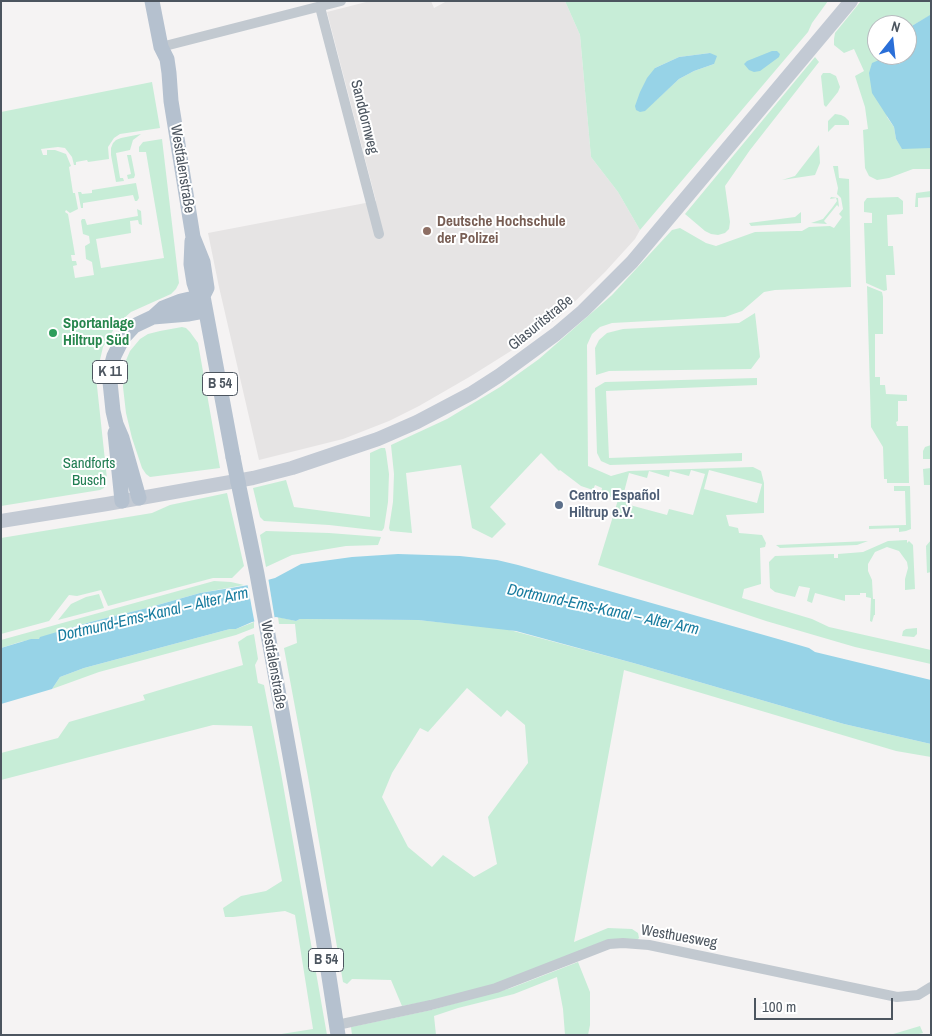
<!DOCTYPE html>
<meta charset="utf-8">
<style>
body{margin:0}
#map{position:relative;width:932px;height:1036px;overflow:hidden;background:#f5f3f3;font-family:"Archivo Narrow",sans-serif}
canvas{display:block}
.frame{position:absolute;inset:0;border:2px solid #4c555f;pointer-events:none}
.north{position:absolute;left:867px;top:15px;width:50px;height:50px;box-sizing:border-box;background:#fff;border:1px solid #b7bbbf;border-radius:50%;rotate:16deg;font-size:14px;font-weight:700;line-height:20px;text-align:center;color:#4c555f}
.north::after{content:'';display:block;margin:auto;width:18px;height:22px;background:#2a6fd8;clip-path:polygon(50% 0,100% 100%,50% 72%,0 100%)}
.scale{position:absolute;left:754px;top:998px;width:139px;height:22px;box-sizing:border-box;border:2px solid #4c555f;border-top:0;padding-left:6px;font-size:15px;line-height:18px;white-space:nowrap;color:#4c555f;-webkit-text-stroke:4px #fff;paint-order:stroke}
</style>
<div id="map">
<canvas width="932" height="1036"></canvas>
<div class="frame"></div>
<div class="north">N</div>
<div class="scale">100 m</div>
</div>
<script>
const g = document.querySelector('canvas').getContext('2d');
g.lineJoin = 'round';
function paint(path, color) {
  g.fillStyle = color;
  g.fill(path, 'evenodd');
}
function poly(rows) {
  const path = new Path2D();
  for (const r of rows) {
    path.moveTo(r[0], r[1]);
    for (let i = 2; i < r.length; i += 2) path.lineTo(r[i], r[i + 1]);
  }
  return path;
}
function strokePath(path, color, width, dash) {
  g.strokeStyle = color;
  g.lineWidth = width;
  g.lineCap = dash ? 'butt' : 'round';
  g.setLineDash(dash || []);
  g.stroke(path);
}
function write(font, color, halo, rows, align = 'center') {
  g.font = font + ' "Archivo Narrow",sans-serif';
  g.lineWidth = 4;
  g.setLineDash([]);
  g.textBaseline = 'middle';
  g.strokeStyle = halo;
  g.fillStyle = color;
  for (const [text, x, y, turn = 0] of rows) {
    g.save();
    g.translate(x, y);
    g.rotate((+turn || 0) * Math.PI / 180);
    g.textAlign = isNaN(turn) ? turn : align;
    if (halo) g.strokeText(text, 0, 0);
    g.fillText(text, 0, 0);
    g.restore();
  }
}
const education = poly([
 [370,1,431,1,434,8,447,1,565,1,580,35,591,157,618,192,640,230,635,239,605,272,558,318,514,349,471,376,419,406,389,421,343,439,259,460,219,287,208,233,376,201,327,12]
]);
const green = poly([
 [565,1,616,2,828,1,812,23,808,32,640,230,618,192,591,157,580,35],
 [710,53,714,64,694,71,679,79,654,102,655,68,679,57],
 [861,1,931,1,931,15,910,27,907,32,907,25,877,25,877,55,894,55,891,59,880,60,887,117,894,127,896,139,902,148,931,148,931,169,913,169,889,178,877,180,869,176,865,168,863,130,868,129,865,107,855,76,864,71,854,49,844,53,834,45,834,39,835,33],
 [815,57,819,62,750,150,725,186,730,222,729,229,725,233,718,235,711,234,705,231,685,214],
 [823,73,830,73,836,76,840,87,838,92,826,107,824,105,821,76],
 [152,82,160,128,120,134,114,138,108,147,109,159,88,162,87,160,76,162,76,165,74,165,72,157,65,148,58,147,41,149,43,155,47,155,47,150,55,150,66,154,71,166,69,167,73,193,75,193,78,209,70,213,66,210,65,212,68,214,75,255,71,255,72,261,76,261,77,265,73,266,75,278,94,275,92,262,86,259,85,246,90,243,89,236,83,234,81,221,82,219,85,219,87,225,138,216,137,209,141,211,142,225,139,224,138,220,130,221,131,233,96,239,101,268,164,258,146,152,139,152,139,147,143,142,162,139,179,283,176,289,171,294,131,312,117,324,103,347,96,377,107,479,104,488,100,490,1,506,1,112],
 [835,114,841,115,845,117,849,121,849,125,835,125,828,132,828,121],
 [141,134,133,140,130,150,116,153,120,178,123,178,124,181,116,182,111,155,111,148,113,143,116,140,121,138],
 [819,145,820,163,815,175,782,180,795,176],
 [127,155,131,155,135,175,134,178,128,179,127,175,131,174],
 [833,166,838,166,839,178,849,179,851,287,775,290,764,292,742,311,725,317,612,323,600,327,592,334,587,345,588,466,611,476,629,471,753,467,761,471,764,483,764,513,726,515,729,526,738,528,739,533,762,535,766,543,765,547,760,548,761,584,744,589,742,598,812,619,829,627,931,650,931,664,855,647,766,621,598,565,618,500,601,493,602,488,595,485,593,490,581,486,560,470,559,471,541,453,490,507,506,524,492,538,472,528,461,465,406,473,412,533,390,531,389,528,393,502,394,474,391,445,447,419,500,387,539,359,612,295,672,230,680,228,706,243,716,246,755,232,797,231,802,231,809,227,830,226,834,228,842,217,839,214,843,209,841,198,837,194,838,188],
 [691,470,705,474,693,515,669,509,667,515,626,504,627,498,623,496,629,473,647,478,649,471,669,477,670,471,689,476],
 [709,470,762,484,757,503,704,489],
 [136,183,139,198,137,201,135,201,133,195,83,203,83,208,81,208,78,192,81,192,82,194,92,193,92,190],
 [931,191,931,197,918,198,918,207,915,207,916,193],
 [831,197,838,198,839,207,837,205,824,221,827,224,811,223,823,219,832,208,837,201,836,198,830,199],
 [898,197,903,201,903,214,887,215,888,246,893,246,895,275,886,275,887,290,884,291,866,283,864,223,872,223,872,213,864,212,864,202,867,198],
 [801,212,801,223,751,226,749,223,795,217],
 [867,286,882,292,883,297,883,334,875,334,875,377,880,377,880,385,885,385,886,394,907,395,907,401,898,401,898,421,896,422,897,426,908,426,909,483,887,483,887,479,884,479,883,447,871,427],
 [755,313,760,357,751,369,609,371,596,375,595,348,599,340,607,333,623,329,739,323],
 [182,327,186,328,190,332,198,343,220,468,150,477,146,474,142,468,132,438,126,413,123,387,124,365,130,351,140,339,148,334,160,331],
 [757,378,757,385,606,391,609,458,742,453,742,461,610,465,601,461,597,453,595,388,605,382],
 [931,445,931,459,923,459,923,451,925,447],
 [381,448,385,448,386,452,389,474,388,502,384,528,382,531,329,525,264,521,260,517,253,488,286,480,294,507,370,517,370,453],
 [931,468,931,485,924,485,923,469],
 [894,486,910,486,911,529,906,531,899,532,899,528,869,529,869,526,906,525,905,491,894,491],
 [227,493,244,566,232,578,213,578,108,606,101,590,77,596,69,595,49,621,1,634,1,538,152,513,170,505],
 [266,531,329,533,381,537,378,545,346,546,292,555,266,567,260,535],
 [907,540,907,543,909,541,913,545,915,589,905,590,905,579,908,568,907,562,899,551,887,547,875,552,868,564,868,571,872,580,873,599,875,599,875,615,874,615,872,622,870,621,871,598,866,597,866,593,860,593,860,595,845,595,845,601,815,593,812,603,807,601,810,588,799,586,795,597,775,592,770,588,769,562,775,556,834,554,834,558,838,558,838,554,863,552,888,541],
 [931,540,931,572,927,573,926,546],
 [868,541,857,545,780,548,776,545],
 [214,581,231,582,244,585,200,593,147,608,94,621,63,630,39,639,34,639,20,642,1,648,1,640],
 [99,594,104,608,58,620,71,604,86,597],
 [278,617,296,621,300,619,418,620,506,629,637,664,844,724,931,744,931,757,896,751,624,670,574,942,608,928,632,929,638,933,639,938,637,940,506,981,434,1000,402,1006,391,980,352,979,347,984,343,982,308,777,284,648,297,643,295,624,279,624],
 [467,688,501,717,507,710,525,725,528,763,488,817,497,864,474,877,443,855,432,867,408,847,382,797,392,773,420,728,428,732],
 [254,622,254,628,236,635,99,672,52,689,60,677,84,668,230,629,236,629],
 [917,628,917,634,914,637,902,636,903,631,906,629],
 [254,634,258,659,255,665,258,683,264,685,281,773,327,1035,275,1035,313,1029,295,915,285,911,233,917,225,917,223,908,241,896,266,891,282,881,252,726,213,725,1,780,1,753,58,738,69,722,145,700,143,695,243,665,238,642,247,636],
 [578,962,590,992,590,1025,588,1035,565,1035,563,1009,557,977,514,994,458,1008,434,1016,436,1035,352,1035,351,1027,431,1010,511,988],
 [920,1026,923,1033,915,1035,890,1035]
]);
const water = poly([
 [930,15,931,148,902,149,896,139,894,127,872,93,869,73,872,63,879,60,891,59,894,55,907,55,907,32,910,27],
 [772,51,777,51,780,54,779,57,760,71,754,72,749,70,744,64,747,61],
 [710,53,717,56,714,64,694,71,679,79,645,111,640,112,636,110,635,106,640,92,647,78,655,68,679,57],
 [398,554,460,556,497,560,518,565,778,639,809,648,815,652,931,680,931,744,844,724,637,664,516,631,418,620,300,619,296,621,276,617,252,622,236,629,230,629,84,668,60,677,52,689,1,704,1,648,31,639,39,639,40,637,94,621,147,608,200,593,249,585,275,578,301,564,352,557]
]);
const pier = poly([
 [268,577,275,620,255,625,247,582]
]);
const minor = poly([
 [320,7,379,234],
 [161,47,341,1],
 [337,1025,431,1005,496,988,609,944,623,943,649,945,897,997,918,995,931,987]
]);
const secondary = poly([
 [1,521,107,504,253,478,292,468,378,439,417,422,472,393,500,375,556,334,583,311,632,262,851,1]
]);
const primary = poly([
 [152,1,161,47,167,59,169,73,171,101,193,237,203,262,207,288,203,296],
 [192,241,191,264,194,283,196,289,203,296,233,457],
 [153,317,189,314,205,311],
 [115,433,122,501],
 [238,482,257,574,323,938,338,1035],
 [139,498,122,438,116,424,113,411,110,382,111,367,114,356,123,338,134,326,153,317,163,308,181,301,203,296]
]);
const primaryBridge = poly([
 [233,457,238,482]
]);
const markers = [
 [427,231,5,"#8d6e63"],
 [53,333,5,"#2e9e5b"],
 [559,505,5,"#5c6f8a"]
];
const shields = [
 [110,372,35],
 [220,384,35],
 [326,960,35]
];
const shieldNames = [
 ["K 11",110,372],
 ["B 54",220,384],
 ["B 54",326,960]
];
const streetNames = [
 ["Sanddornweg",364,117,76],
 ["Westfalenstraße",182,169,81],
 ["Glasuritstraße",541,323,-39],
 ["Westfalenstraße",273,665,80],
 ["Westhuesweg",679,937,10]
];
const educationNames = [
 ["Deutsche Hochschule",437,222],
 ["der Polizei",437,239]
];
const leisureNames = [
 ["Sportanlage",63,324],
 ["Hiltrup Süd",63,341]
];
const parkNames = [
 ["Sandforts",89,464],
 ["Busch",89,481]
];
const serviceNames = [
 ["Centro Español",569,496],
 ["Hiltrup e.V.",569,513]
];
const waterNames = [
 ["Dortmund-Ems-Kanal – Alter Arm",603,610,12],
 ["Dortmund-Ems-Kanal – Alter Arm",153,615,-13]
];
paint(education, '#e6e4e4');
paint(green, '#c7edd7');
paint(water, '#97d3e7');
paint(pier, '#f5f3f3');
strokePath(minor, '#c2c9d0', 10);
strokePath(secondary, '#c3cad4', 14);
strokePath(primary, '#b5c1cf', 15);
strokePath(primaryBridge, '#b5c1cf', 15);
for (const [x, y, r, color] of markers) {
  const dot = new Path2D();
  dot.arc(x, y, r, 0, 2 * Math.PI);
  g.fillStyle = color;
  g.fill(dot);
  strokePath(dot, '#fff', 2);
}
for (const [x, y, w] of shields) {
  const box = new Path2D();
  box.roundRect(x - w / 2, y - 11.5, w, 23, 4);
  g.fillStyle = '#fff';
  g.fill(box);
  strokePath(box, '#4c555f', 1);
}
write('bold 14px', '#4c555f', null, shieldNames);
write('15px', '#4c555f', '#fff', streetNames);
write('bold 15px', '#785e54', '#fff', educationNames, 'left');
write('bold 15px', '#27864d', '#fff', leisureNames, 'left');
write('15px', '#207d52', '#fff', parkNames);
write('bold 15px', '#4e5e75', '#fff', serviceNames, 'left');
write('italic 16px', '#187c9f', '#fff', waterNames);
</script>
